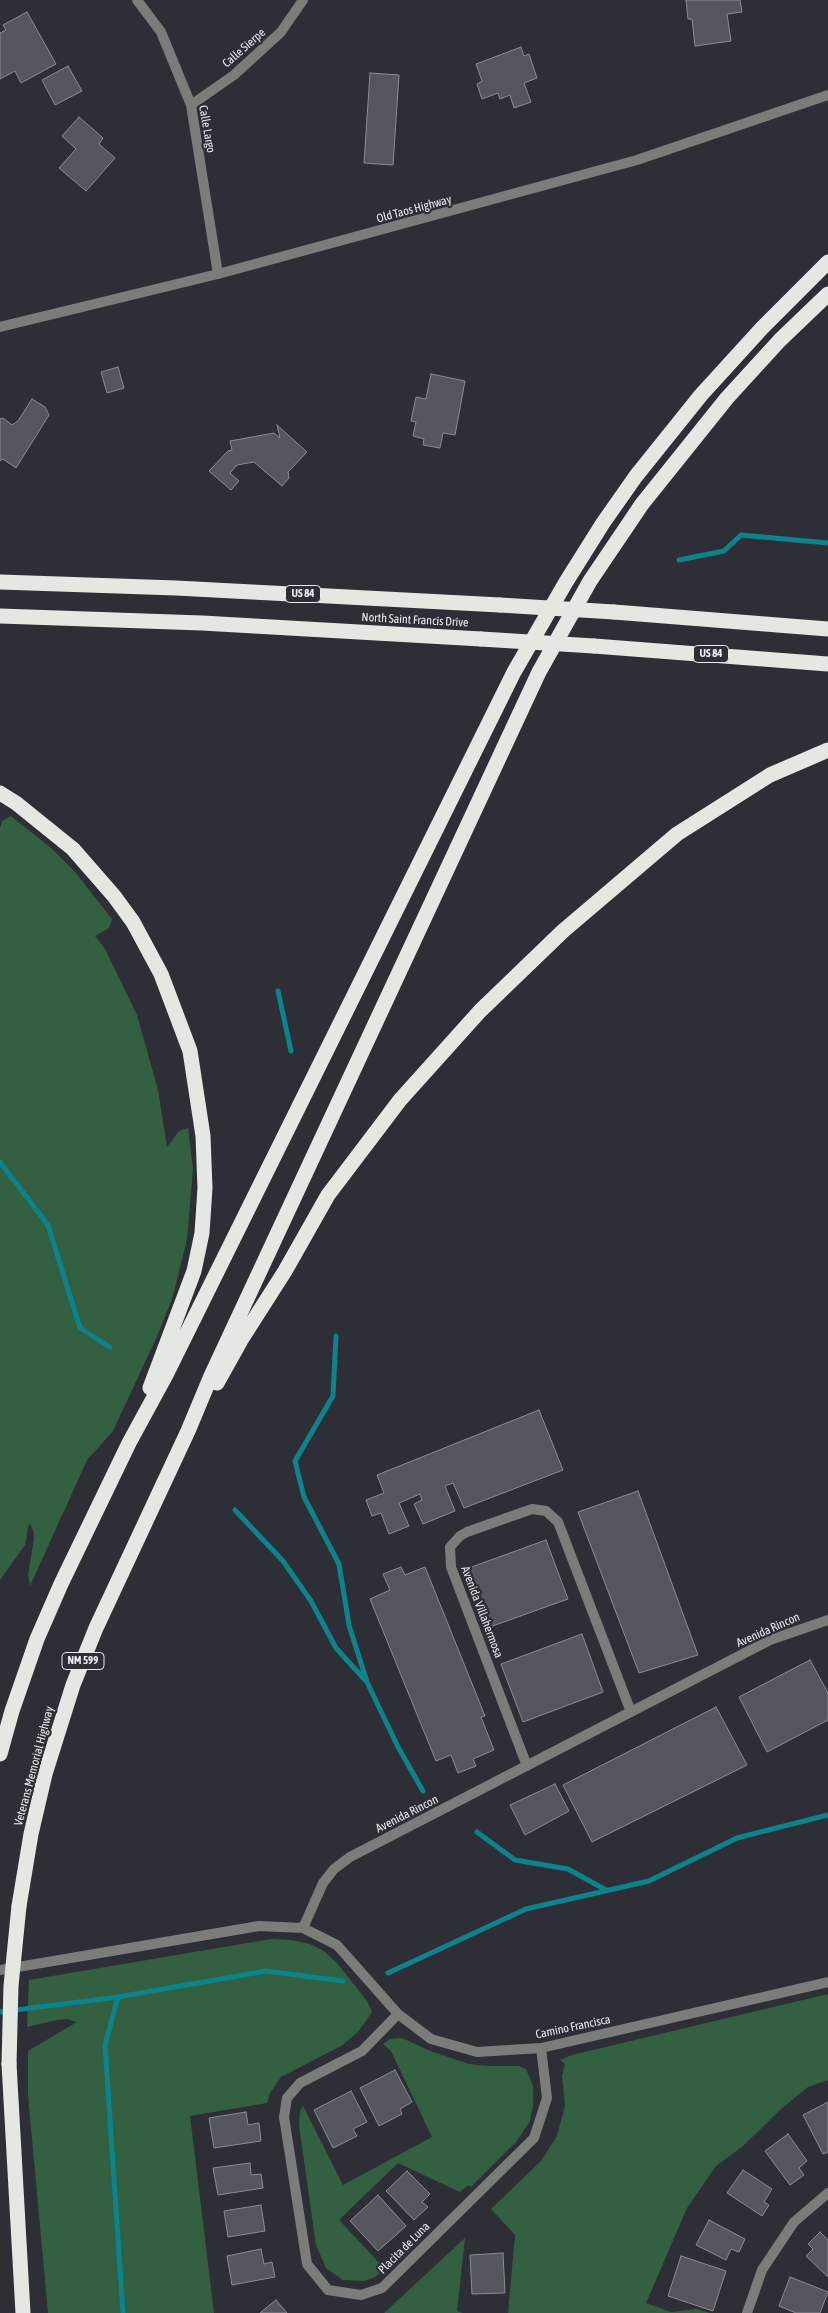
<!DOCTYPE html>
<style>
body{margin:0}
canvas{display:block;background:#2e2f36}
</style>
<canvas width="828" height="2313"></canvas>
<script>
const g = document.querySelector('canvas').getContext('2d');
g.lineJoin = 'round';
function paint(path, color) {
  g.fillStyle = color;
  g.fill(path, 'evenodd');
}
function poly(rows) {
  const path = new Path2D();
  for (const r of rows) {
    path.moveTo(r[0], r[1]);
    for (let i = 2; i < r.length; i += 2) path.lineTo(r[i], r[i + 1]);
  }
  return path;
}
function strokePath(path, color, width, dash) {
  g.strokeStyle = color;
  g.lineWidth = width;
  g.lineCap = dash ? 'butt' : 'round';
  g.setLineDash(dash || []);
  g.stroke(path);
}
function write(font, color, halo, rows, align = 'center') {
  g.font = font + ' "Asap Condensed",sans-serif';
  g.lineWidth = 4.5;
  g.setLineDash([]);
  g.textBaseline = 'middle';
  g.strokeStyle = halo;
  g.fillStyle = color;
  for (const [text, x, y, turn = 0] of rows) {
    g.save();
    g.translate(x, y);
    g.rotate((+turn || 0) * Math.PI / 180);
    g.textAlign = isNaN(turn) ? turn : align;
    if (halo) g.strokeText(text, 0, 0);
    g.fillText(text, 0, 0);
    g.restore();
  }
}
const green = poly([
 [11,816,51,848,75,872,112,919,109,928,95,936,105,949,137,1015,158,1090,167,1147,179,1131,188,1128,193,1169,187,1239,173,1296,159,1332,113,1431,87,1460,30,1586,28,1575,34,1539,33,1530,29,1523,25,1545,0,1580,0,828,2,821],
 [271,1939,291,1940,310,1944,324,1951,337,1963,367,2001,372,2012,358,2032,341,2046,281,2077,270,2093,267,2103,190,2116,214,2313,48,2313,28,2095,28,2051,77,2022,67,2019,57,2020,27,2027,29,1980],
 [828,1994,828,2080,808,2087,781,2109,743,2146,716,2166,687,2208,646,2303,671,2312,696,2309,710,2313,508,2313,515,2235,491,2209,541,2161,557,2136,565,2106,562,2076,565,2064,560,2060,572,2055],
 [402,2038,430,2051,469,2064,488,2066,519,2066,526,2069,533,2086,533,2106,530,2121,516,2142,471,2187,468,2185,460,2192,398,2163,339,2220,385,2269,375,2277,364,2281,343,2280,326,2268,316,2245,299,2125,300,2111,303,2106,343,2185,432,2137,391,2051,383,2044,390,2039],
 [465,2238,457,2311,463,2313,384,2313]
]);
const stream = poly([
 [679,560,724,551,741,535,828,543],
 [278,991,291,1051],
 [0,1162,48,1225,80,1328,110,1347],
 [336,1336,333,1396,295,1461,304,1497,339,1564,349,1625,367,1682,398,1747,423,1791],
 [235,1510,283,1561,311,1601,336,1648,365,1680],
 [477,1832,515,1860,568,1869,606,1890],
 [388,1973,526,1909,649,1881,737,1838,828,1815],
 [118,1997,105,2045,123,2313],
 [0,2012,118,1997,266,1971,343,1981]
]);
const building = poly([
 [686,0,740,0,742,12,727,14,731,41,695,46,692,19,688,19,686,0],
 [27,12,56,64,21,83,15,71,0,79,0,33,6,30,3,25,27,12],
 [521,47,524,56,529,54,537,78,524,83,531,102,514,108,510,95,500,99,498,93,482,99,477,84,482,81,476,64,521,47],
 [68,66,82,91,55,105,42,80,68,66],
 [370,73,399,75,393,165,364,163,370,73],
 [79,117,103,138,99,144,115,158,86,191,59,168,76,149,62,136,79,117],
 [118,367,124,388,107,393,101,372,118,367],
 [431,374,465,381,455,435,443,433,440,448,423,445,424,439,413,436,416,422,411,421,416,397,426,399,431,374],
 [32,399,45,407,49,415,16,468,3,459,0,461,0,419,3,418,12,425,18,421,32,399],
 [277,425,307,452,288,472,289,478,282,486,254,462,237,465,230,473,239,481,231,490,209,471,228,451,232,450,230,441,274,433,280,438,277,425],
 [539,1410,563,1470,464,1508,453,1483,445,1486,455,1511,423,1524,414,1504,422,1500,420,1494,399,1503,409,1526,389,1534,381,1513,372,1516,366,1500,384,1493,377,1475,539,1410],
 [638,1491,698,1655,639,1673,578,1512,638,1491],
 [546,1540,568,1599,487,1628,466,1569,546,1540],
 [401,1567,405,1575,425,1567,485,1716,481,1717,494,1750,473,1759,476,1766,458,1773,451,1755,436,1761,370,1599,390,1590,383,1574,401,1567],
 [582,1634,603,1692,523,1722,501,1664,582,1634],
 [810,1660,828,1693,828,1720,767,1752,739,1697,810,1660],
 [716,1707,747,1765,592,1842,563,1785,716,1707],
 [555,1784,569,1811,525,1835,510,1805,555,1784],
 [395,2070,412,2102,400,2109,402,2114,379,2126,360,2088,395,2070],
 [351,2091,367,2122,353,2129,357,2136,333,2148,314,2110,351,2091],
 [828,2102,828,2152,823,2154,803,2115,828,2102],
 [246,2112,248,2125,259,2123,261,2141,214,2148,209,2118,246,2112],
 [788,2134,807,2161,799,2168,804,2175,790,2185,765,2151,788,2134],
 [250,2163,251,2175,261,2174,263,2188,218,2195,213,2168,250,2163],
 [743,2170,772,2189,764,2202,769,2205,762,2216,727,2193,743,2170],
 [407,2171,430,2194,422,2202,428,2207,414,2220,386,2191,407,2171],
 [378,2195,406,2226,378,2251,350,2221,378,2195],
 [261,2205,265,2231,228,2237,224,2211,261,2205],
 [709,2220,745,2239,739,2252,731,2249,726,2260,696,2245,709,2220],
 [820,2232,828,2240,828,2277,806,2256,813,2249,808,2244,820,2232],
 [261,2249,264,2264,272,2262,275,2277,232,2285,227,2256,261,2249],
 [503,2253,505,2293,472,2294,470,2255,503,2253],
 [681,2256,726,2271,713,2311,668,2296,681,2256],
 [790,2277,828,2292,820,2313,796,2313,779,2306,790,2277],
 [276,2300,287,2313,260,2313,276,2300]
]);
const minor = poly([
 [191,105,234,75,281,32,303,0],
 [0,327,218,274,191,105,161,32,137,0],
 [527,1766,451,1567,450,1547,460,1536,467,1532,532,1509,546,1511,558,1522,631,1712],
 [303,1928,323,1883,334,1869,350,1857,770,1640,828,1620],
 [0,1970,259,1926,303,1928,337,1945,398,2014,431,2039,477,2052,541,2048,828,1982],
 [398,2014,362,2051,300,2083,287,2098,284,2117,307,2264,328,2290,361,2295,382,2288,534,2138,547,2098,541,2048],
 [747,2313,762,2270,794,2222,828,2193]
]);
const tertiary = poly([
 [218,274,637,160,828,95]
]);
const motorway = poly([
 [0,582,176,588,500,605],
 [614,612,828,629],
 [0,616,202,623,481,639],
 [594,646,828,664],
 [0,793,16,803,73,849,114,896,133,922,161,974,190,1051,203,1136,205,1188,202,1233,194,1271,150,1388],
 [217,1383,241,1340,285,1271,328,1195,400,1100,480,1011,563,931,677,834,770,775,828,750],
 [0,1754,12,1711,37,1639,61,1584,129,1443,166,1375,514,672,566,582,603,523,636,476,701,395,762,328,828,262],
 [19,1906,31,1834,45,1774,73,1685,96,1628,188,1431,211,1376,539,672,590,581,642,504,727,398,780,340,828,294],
 [9,2064,23,2313]
]);
const motorwayBridge = poly([
 [500,605,614,612],
 [481,639,594,646],
 [9,2064,11,1986,19,1906]
]);
const shields = [
 [303,594,35],
 [711,654,35],
 [83,1661,42]
];
const shieldNames = [
 ["US 84",303,594],
 ["US 84",711,654],
 ["NM 599",83,1661]
];
const streetNames = [
 ["Calle Sierpe",244,48,-41],
 ["Calle Largo",207,129,80],
 ["Old Taos Highway",414,209,-15],
 ["North Saint Francis Drive",415,620,3],
 ["Avenida Villahermosa",482,1612,69],
 ["Avenida Rincon",768,1630,-24],
 ["Veterans Memorial Highway",34,1766,-75],
 ["Avenida Rincon",407,1814,-27],
 ["Camino Francisca",573,2027,-12],
 ["Placita de Luna",404,2248,-45]
];
paint(green, '#326040');
strokePath(stream, '#0d838b', 5);
paint(building, '#55565e');
strokePath(building, '#8b8c94', 1);
strokePath(minor, '#7a7d7a', 10);
strokePath(tertiary, '#7a7d7a', 10);
strokePath(motorway, '#e3e9e2', 15);
strokePath(motorwayBridge, '#e3e9e2', 15);
for (const [x, y, w] of shields) {
  const box = new Path2D();
  box.roundRect(x - w / 2, y - 8.5, w, 17, 4);
  g.fillStyle = '#2e2f36';
  g.fill(box);
  strokePath(box, '#e9eaee', 1);
}
write('bold 11px', '#e9eaee', null, shieldNames);
write('12px', '#e9eaee', '#2e2f36', streetNames);
</script>
